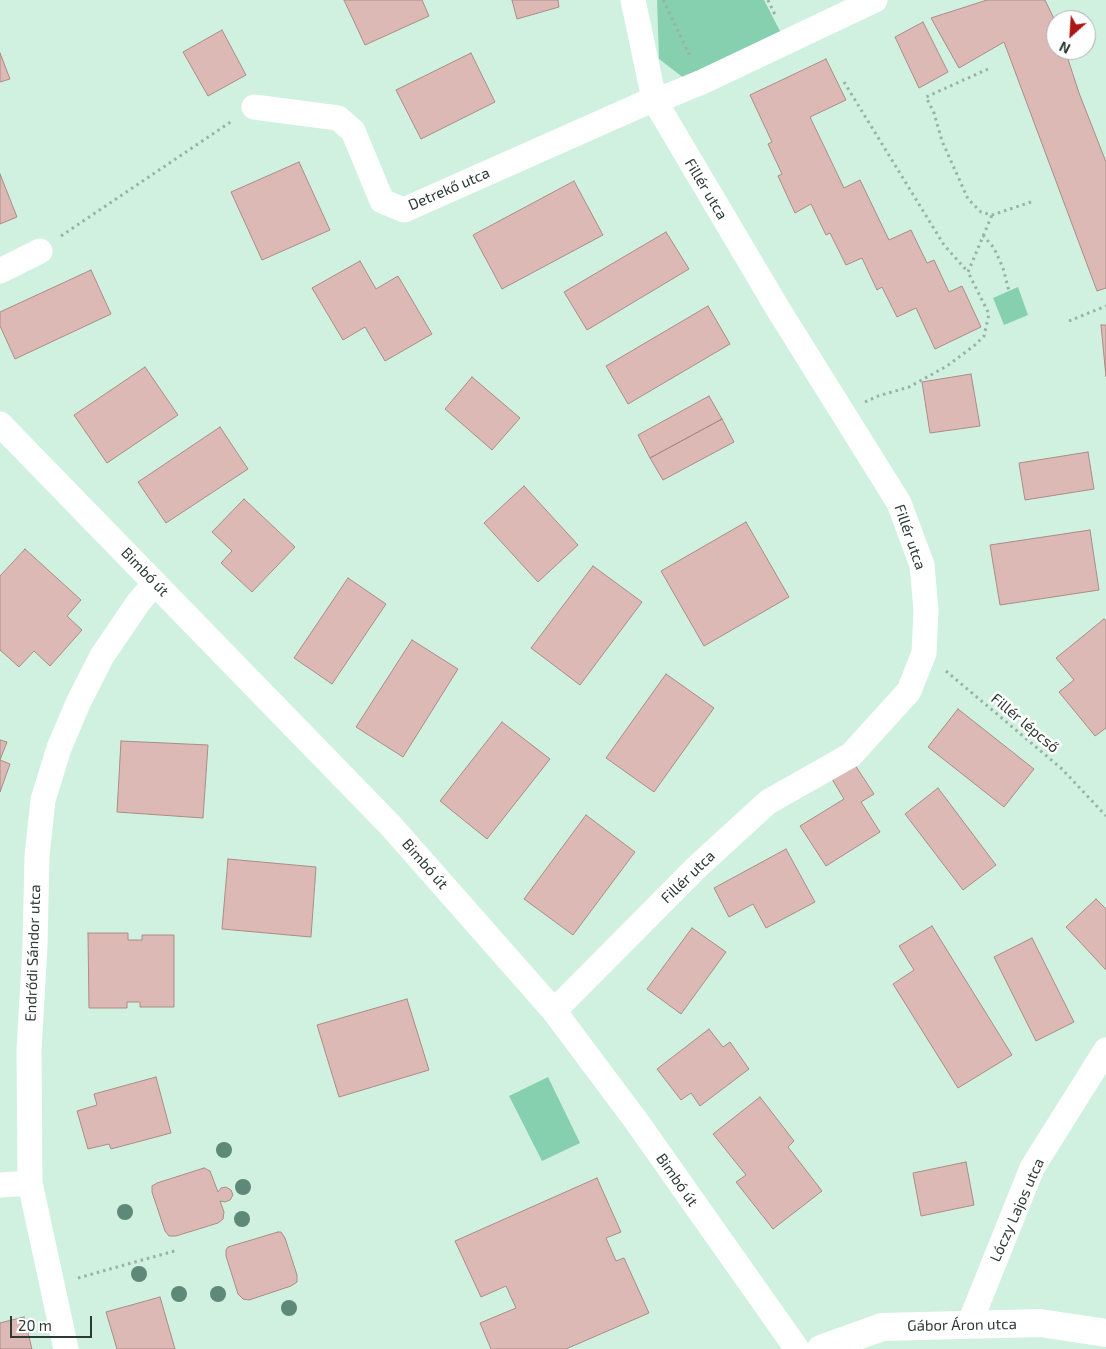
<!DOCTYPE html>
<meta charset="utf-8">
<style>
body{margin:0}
#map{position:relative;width:1106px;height:1349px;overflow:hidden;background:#d0f1e0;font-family:"Exo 2",sans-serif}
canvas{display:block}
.north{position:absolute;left:1046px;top:10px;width:50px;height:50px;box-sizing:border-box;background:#fff;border:1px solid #abb0ae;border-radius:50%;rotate:206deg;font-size:14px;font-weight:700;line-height:20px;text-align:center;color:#2d3a34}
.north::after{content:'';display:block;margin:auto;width:18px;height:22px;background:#aa1716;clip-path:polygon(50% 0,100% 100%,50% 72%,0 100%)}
.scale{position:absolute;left:10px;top:1316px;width:82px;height:22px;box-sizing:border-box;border:2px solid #2d3a34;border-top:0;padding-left:6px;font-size:15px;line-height:18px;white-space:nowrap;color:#2d3a34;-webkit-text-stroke:4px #fff;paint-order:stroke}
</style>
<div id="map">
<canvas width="1106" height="1349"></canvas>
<div class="north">N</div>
<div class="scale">20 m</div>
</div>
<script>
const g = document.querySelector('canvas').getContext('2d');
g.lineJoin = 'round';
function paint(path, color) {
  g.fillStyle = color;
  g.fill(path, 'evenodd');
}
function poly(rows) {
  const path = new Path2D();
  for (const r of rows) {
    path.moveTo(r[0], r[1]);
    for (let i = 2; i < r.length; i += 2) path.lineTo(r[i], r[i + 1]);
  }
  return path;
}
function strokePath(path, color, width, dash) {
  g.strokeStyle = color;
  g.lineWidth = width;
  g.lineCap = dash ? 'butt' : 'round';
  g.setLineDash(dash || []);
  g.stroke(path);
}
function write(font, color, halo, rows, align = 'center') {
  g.font = font + ' "Exo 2",sans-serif';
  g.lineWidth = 5;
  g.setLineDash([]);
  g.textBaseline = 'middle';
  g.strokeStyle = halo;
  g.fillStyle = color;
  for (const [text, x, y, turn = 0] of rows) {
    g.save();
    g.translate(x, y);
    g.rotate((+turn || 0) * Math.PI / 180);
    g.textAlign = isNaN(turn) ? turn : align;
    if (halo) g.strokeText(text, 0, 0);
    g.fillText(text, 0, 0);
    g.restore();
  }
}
const green = poly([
 [657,0,764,0,783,37,689,82,659,59],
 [1018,287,1028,315,1004,325,993,298],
 [548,1077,580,1143,542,1161,509,1096]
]);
const building = poly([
 [344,0,422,0,429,16,365,45,344,0],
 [512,0,558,0,559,7,517,19,512,0],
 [987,0,1045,0,1056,23,1056,50,1065,50,1079,93,1106,162,1106,288,1097,291,1004,42,959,68,931,18,987,0],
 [923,22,948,72,919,88,895,37,923,22],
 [222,30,246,75,208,96,183,52,222,30],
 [0,53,10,79,0,82,0,53],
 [471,53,495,102,421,139,396,90,471,53],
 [826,59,846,100,810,117,844,188,860,180,889,240,911,230,927,263,934,260,949,292,962,286,981,327,935,349,916,308,897,317,882,287,877,290,862,258,846,265,830,233,826,235,811,204,795,213,778,176,782,174,768,144,772,142,750,95,826,59],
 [299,162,330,230,262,260,231,192,299,162],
 [0,174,17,217,0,224,0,174],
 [574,181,603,235,502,289,473,235,574,181],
 [666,232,689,269,587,330,564,292,666,232],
 [360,261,376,289,398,276,432,334,385,361,365,327,343,340,312,288,360,261],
 [91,270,111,314,15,359,0,326,0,312,91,270],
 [708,306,730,344,628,404,606,366,708,306],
 [1101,325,1106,325,1106,377,1101,325],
 [145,367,178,415,107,463,74,415,145,367],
 [971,374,980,426,930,433,922,382,971,374],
 [472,377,520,418,492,450,445,409,472,377],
 [709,396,722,419,650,458,638,435,709,396],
 [722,419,734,442,663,480,650,458,722,419],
 [220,427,248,469,166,523,138,482,220,427],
 [1088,452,1094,489,1025,500,1019,463,1088,452],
 [524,486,578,545,538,582,484,523,524,486],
 [244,499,295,547,252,592,221,563,232,551,212,532,244,499],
 [746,522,789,597,704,646,661,571,746,522],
 [1090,530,1099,590,1000,605,990,545,1090,530],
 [25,549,81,600,67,616,82,630,50,666,34,651,19,667,0,650,0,576,25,549],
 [593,566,642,602,580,685,531,648,593,566],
 [348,578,386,604,332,684,294,658,348,578],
 [1104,619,1106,621,1106,728,1095,736,1059,692,1074,680,1056,658,1104,619],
 [412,640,458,669,403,757,356,727,412,640],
 [666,674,714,708,654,792,606,758,666,674],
 [958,709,1034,769,1004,807,928,747,958,709],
 [502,722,550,759,487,839,440,801,502,722],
 [0,740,7,742,0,760,10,764,0,792,0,740],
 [121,741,208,745,203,818,117,812,121,741],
 [855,765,874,794,861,802,880,832,826,866,800,826,844,799,832,779,855,765],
 [938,788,996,865,963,890,905,814,938,788],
 [586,815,635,852,573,935,524,899,586,815],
 [786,849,815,902,766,928,753,904,729,917,714,888,786,849],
 [228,859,316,867,311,937,222,929,228,859],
 [1096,899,1106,909,1106,970,1066,927,1096,899],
 [932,926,1012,1055,958,1088,893,984,914,970,899,946,932,926],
 [692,928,726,952,681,1014,647,989,692,928],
 [88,933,128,933,128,940,142,940,142,935,174,935,174,1007,140,1007,140,1002,127,1002,127,1008,89,1008,88,933],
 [1032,938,1074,1022,1036,1041,994,957,1032,938],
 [407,999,429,1070,339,1097,317,1025,407,999],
 [709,1029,723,1047,730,1042,749,1069,700,1106,691,1093,681,1100,657,1069,709,1029],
 [156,1077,171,1133,111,1149,109,1144,88,1149,77,1111,97,1105,94,1094,156,1077],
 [760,1097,794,1141,788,1147,822,1191,773,1229,736,1182,746,1175,713,1134,760,1097],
 [966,1162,974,1205,921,1216,913,1173,966,1162],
 [204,1168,210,1171,218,1192,221,1188,226,1187,231,1190,233,1195,230,1200,225,1202,220,1201,224,1212,223,1219,218,1223,176,1236,169,1236,165,1231,152,1192,152,1186,157,1183,204,1168],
 [597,1178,621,1232,606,1238,616,1261,624,1258,649,1313,566,1349,491,1349,480,1323,516,1308,506,1286,481,1297,455,1241,597,1178],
 [278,1232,281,1232,285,1238,297,1275,297,1282,291,1286,249,1300,243,1299,238,1294,226,1256,226,1250,228,1247,278,1232],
 [160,1297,175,1349,117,1349,106,1312,160,1297],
 [24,1317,32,1349,0,1349,0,1323,24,1317]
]);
const path = poly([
 [663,0,691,58],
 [768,0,776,17],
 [988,69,926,97,934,113,942,141,968,199,981,212,992,215,1031,202],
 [844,82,944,245,968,272,992,215],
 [983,235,994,248,1003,268,1009,291],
 [61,236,232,121],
 [1069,321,1106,306],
 [865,402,878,396,909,387,947,366,975,345,984,336,989,314,968,272],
 [946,671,1062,769,1106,816],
 [78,1278,178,1250]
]);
const street = poly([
 [254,107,338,118,353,131,382,201,404,210,654,99,668,96,702,82,875,0],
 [0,271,40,251],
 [0,424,391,826,554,1011,637,1122,797,1349],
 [554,1011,698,866,768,802,851,755,909,691,924,653,926,610,922,565,899,503,778,309,659,108,654,99,633,0],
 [0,1185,30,1183],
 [969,1325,1032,1168,1106,1050],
 [66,1349,30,1183,29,1050,35,946,37,856,43,800,59,748,79,701,102,656,138,603,155,583]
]);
const secondary = poly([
 [821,1349,882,1327,1040,1323,1106,1333]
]);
const trees = [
 [224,1150],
 [243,1187],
 [125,1212],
 [242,1219],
 [139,1274],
 [179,1294],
 [218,1294],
 [289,1308]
];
const streetNames = [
 ["Detrekő utca",449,189,-23],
 ["Fillér utca",706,189,59],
 ["Fillér utca",910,537,71],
 ["Bimbó út",145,572,46],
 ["Fillér lépcső",1025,723,40],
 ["Bimbó út",425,864,49],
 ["Fillér utca",688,877,-44],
 ["Endrődi Sándor utca",33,953,-88],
 ["Bimbó út",677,1180,55],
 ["Lóczy Lajos utca",1017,1210,-66],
 ["Gábor Áron utca",962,1325,-1]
];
paint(green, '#87d0af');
paint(building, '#dcb9b4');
strokePath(building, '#ac8b86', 1);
strokePath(path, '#98b2a5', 3, [2.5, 4]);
strokePath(street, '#fff', 25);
strokePath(secondary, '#fff', 28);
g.fillStyle = '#5e8877';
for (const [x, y] of trees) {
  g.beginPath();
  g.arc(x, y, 8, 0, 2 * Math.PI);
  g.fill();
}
write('15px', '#2d3a34', '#fff', streetNames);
</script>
